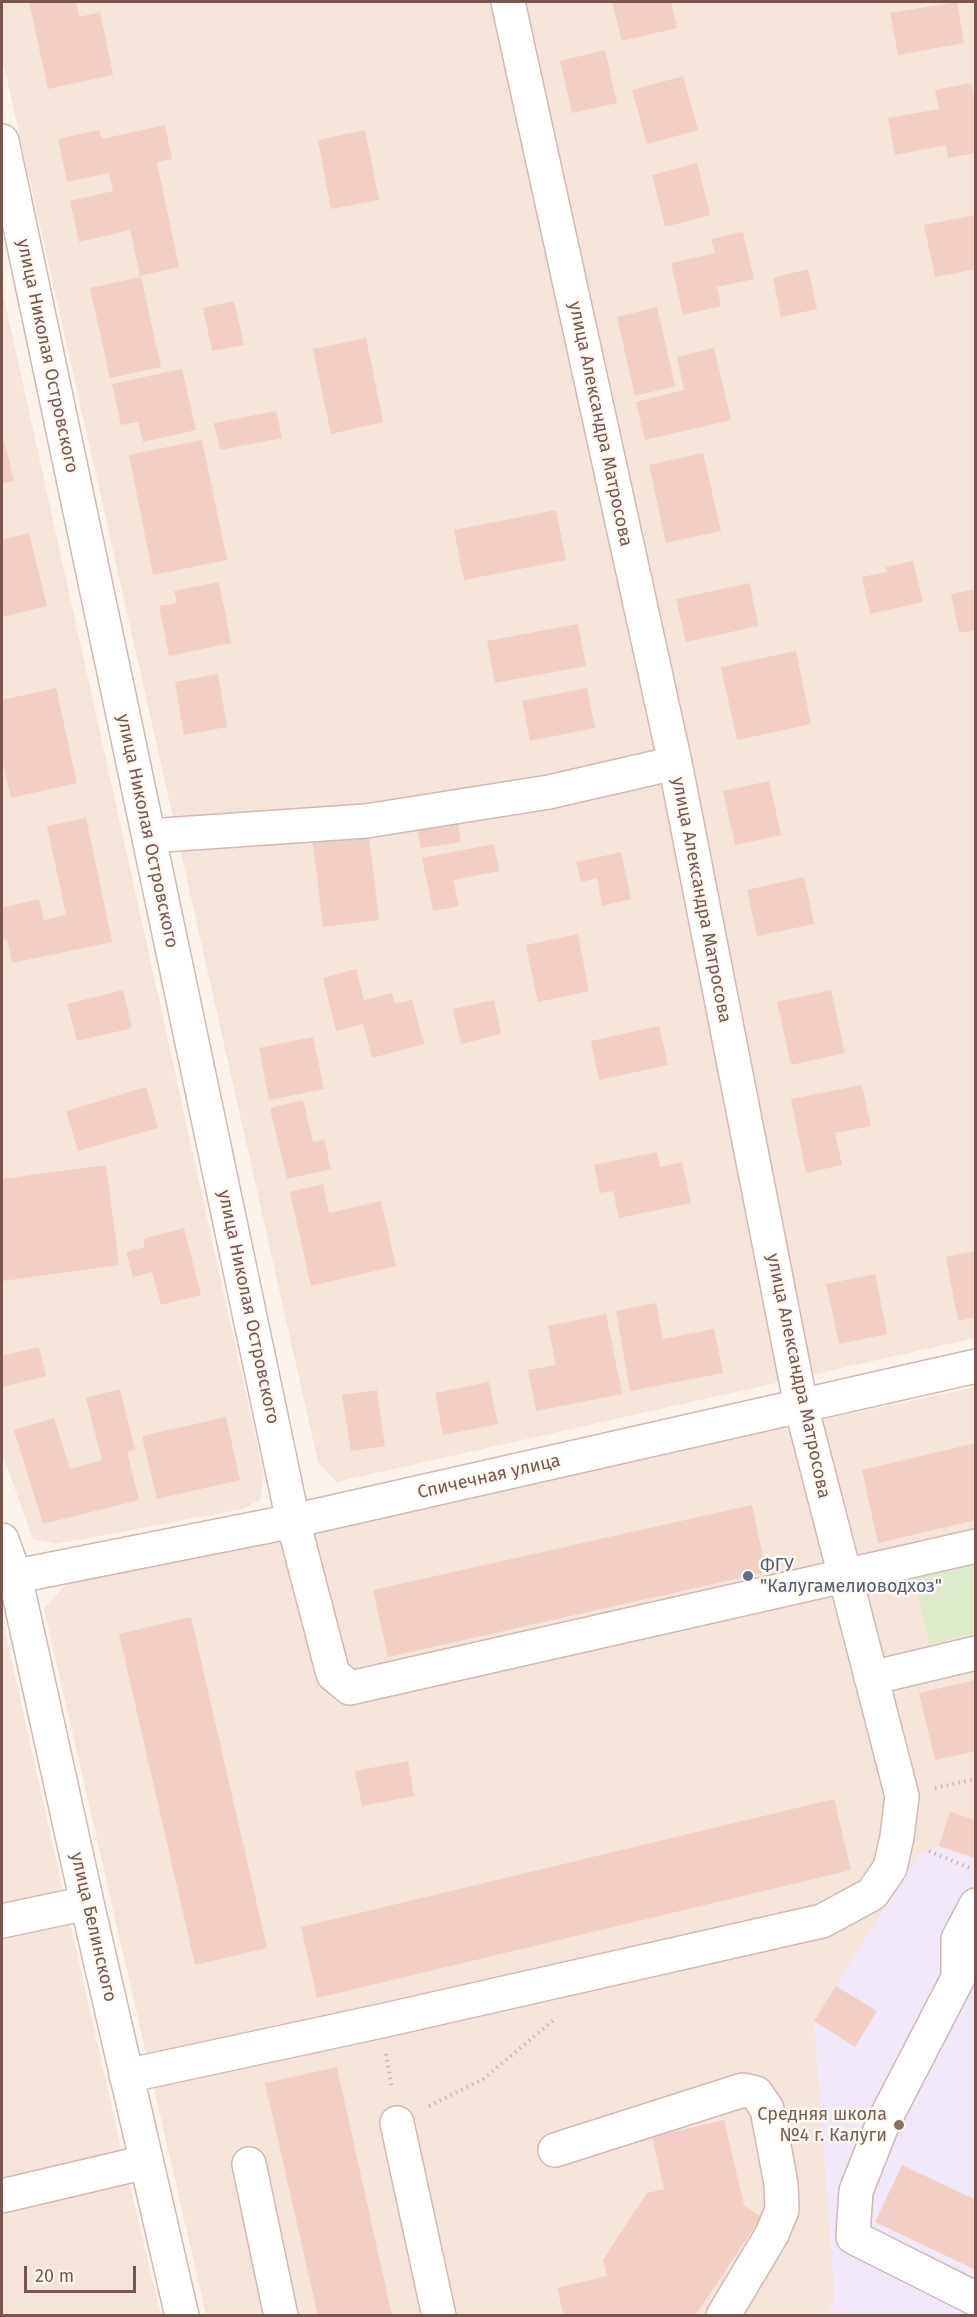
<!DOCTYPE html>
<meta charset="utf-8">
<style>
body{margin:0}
#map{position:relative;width:977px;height:2317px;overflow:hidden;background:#fcf3ec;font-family:"Fira Sans",sans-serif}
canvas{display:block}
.frame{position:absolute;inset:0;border:3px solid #78564f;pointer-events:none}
.scale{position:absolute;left:24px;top:2266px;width:112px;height:27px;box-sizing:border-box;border:3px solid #78564f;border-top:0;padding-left:8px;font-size:18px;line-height:21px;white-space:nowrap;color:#78564f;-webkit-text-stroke:4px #fef8f3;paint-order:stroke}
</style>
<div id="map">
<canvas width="977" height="2317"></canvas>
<div class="frame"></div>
<div class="scale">20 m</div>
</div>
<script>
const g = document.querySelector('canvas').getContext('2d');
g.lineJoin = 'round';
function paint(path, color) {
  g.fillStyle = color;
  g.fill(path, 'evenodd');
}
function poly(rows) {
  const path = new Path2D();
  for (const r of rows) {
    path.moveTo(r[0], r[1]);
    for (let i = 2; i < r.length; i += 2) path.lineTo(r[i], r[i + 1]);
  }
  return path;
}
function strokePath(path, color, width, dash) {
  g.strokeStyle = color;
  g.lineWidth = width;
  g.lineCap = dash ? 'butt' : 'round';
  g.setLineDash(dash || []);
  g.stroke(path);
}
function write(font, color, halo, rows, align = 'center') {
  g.font = font + ' "Fira Sans",sans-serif';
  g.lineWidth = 5;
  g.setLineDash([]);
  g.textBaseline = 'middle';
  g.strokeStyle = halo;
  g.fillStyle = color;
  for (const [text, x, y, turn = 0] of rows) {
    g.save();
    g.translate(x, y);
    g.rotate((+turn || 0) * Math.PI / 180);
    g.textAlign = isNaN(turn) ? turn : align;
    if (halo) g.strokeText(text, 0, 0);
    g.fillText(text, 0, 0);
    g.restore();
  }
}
const residential = poly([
 [2,2,975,2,975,1338,336,1482,318,1462,2,57],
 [2,289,264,1475,260,1500,243,1509,57,1544,33,1539,2,1453],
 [975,1387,975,2315,206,2315,44,1609,68,1582],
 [2,1618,124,2162,161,2315,2,2315]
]);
const education = poly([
 [939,1846,974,1858,975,1856,975,2315,827,2315,835,2300,814,2021,918,1855]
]);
const green = poly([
 [975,1564,975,1633,930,1644,914,1579]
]);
const building = poly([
 [29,2,76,2,79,17,100,12,113,75,48,89],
 [612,2,671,2,677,28,622,41],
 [957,2,964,43,898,55,890,13],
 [605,50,617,103,572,113,560,61],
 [683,76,698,130,647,144,632,90],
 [971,83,976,105,976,153,948,158,946,145,895,155,888,118,939,109,935,90],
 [165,125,172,159,157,162,179,267,140,276,130,230,79,242,70,201,113,191,109,173,67,182,58,139,99,130,102,139],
 [365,130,379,200,331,209,318,140],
 [697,163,710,215,665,227,652,175],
 [976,215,976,269,935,277,924,225],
 [743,232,754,279,717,287,721,306,683,315,671,263,715,253,711,239],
 [808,269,817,309,781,317,773,278],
 [141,277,161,367,110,378,90,288],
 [234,301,244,345,212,351,203,308],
 [657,307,675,386,635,396,617,317],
 [366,338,383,422,331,434,313,349],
 [714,348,731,420,645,440,636,402,684,390,677,357],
 [182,369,196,430,143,442,138,422,121,425,112,384],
 [276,411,282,438,220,450,214,423],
 [2,432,14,481,2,484],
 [202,440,227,560,153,575,129,455],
 [703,453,721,531,666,543,649,465],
 [556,510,566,560,464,580,454,530],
 [29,533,47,606,2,617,2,540],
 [913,561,923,602,870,614,862,577,887,572,886,567],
 [219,582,231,643,169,656,159,606,177,603,174,591],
 [750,583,758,626,686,642,676,599],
 [976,589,976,630,959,633,951,594],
 [578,624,586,666,495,683,487,641],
 [796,651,811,724,737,740,721,667],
 [218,674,227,727,184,735,175,682],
 [56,688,77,783,11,798,2,759,2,700],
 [587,688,595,728,530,741,522,701],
 [769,781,781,835,735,845,723,791],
 [457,816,461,842,421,848,416,823],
 [86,818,112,942,12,963,7,939,2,940,2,908,39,899,44,920,66,915,47,826],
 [369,836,379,920,323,927,313,843],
 [494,844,499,871,453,880,459,906,433,911,422,858],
 [621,852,631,899,602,906,597,878,581,882,576,862],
 [804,877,814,924,757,936,747,890],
 [578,934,589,991,538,1002,526,945],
 [356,969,364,1000,392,993,395,1004,412,1000,424,1044,372,1058,363,1024,336,1031,323,978],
 [123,990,132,1028,77,1041,67,1004],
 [831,990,845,1053,791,1065,777,1002],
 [494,1000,501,1034,461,1044,453,1009],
 [659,1026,668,1065,599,1080,591,1041],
 [313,1037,324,1089,269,1100,259,1048],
 [862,1085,871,1126,835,1133,842,1165,806,1173,791,1099],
 [146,1087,158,1128,78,1151,66,1111],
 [303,1100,313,1142,324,1139,331,1169,287,1179,270,1108],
 [657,1152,660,1167,682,1162,691,1203,619,1218,613,1191,600,1193,594,1165],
 [106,1165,119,1265,2,1281,2,1179],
 [323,1184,329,1213,381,1201,396,1266,311,1286,290,1192],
 [184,1228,201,1295,161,1305,152,1272,133,1277,126,1252,145,1247,143,1239],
 [976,1251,976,1317,958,1321,946,1257],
 [875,1274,887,1334,839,1344,826,1284],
 [656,1303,663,1339,714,1329,723,1373,630,1391,616,1311],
 [606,1314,622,1394,536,1411,528,1370,556,1365,548,1326],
 [39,1347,46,1376,2,1387,2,1356],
 [489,1382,498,1424,443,1435,435,1393],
 [120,1389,135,1450,127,1452,139,1500,43,1524,14,1430,54,1418,70,1469,102,1460,86,1398],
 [377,1390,385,1446,351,1451,342,1395],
 [226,1417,240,1480,157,1499,142,1436],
 [976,1443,976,1520,878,1543,862,1470],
 [752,1505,766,1572,388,1657,373,1590],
 [191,1617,267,1948,195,1965,119,1634],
 [976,1680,976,1751,935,1760,919,1693],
 [408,1761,414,1796,362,1806,355,1771],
 [834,1799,851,1870,317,1998,301,1927],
 [950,1812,976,1820,975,1858,939,1846],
 [836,1986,877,2011,855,2047,814,2021],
 [337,2067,392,2316,318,2316,265,2083],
 [724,2120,744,2205,761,2217,695,2316,564,2316,557,2288,607,2276,603,2260,625,2226,647,2193,664,2189,652,2137],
 [902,2165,976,2200,976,2270,875,2222]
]);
const path = poly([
 [935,1788,976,1779],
 [929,1851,972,1869],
 [386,2054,392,2089],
 [429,2106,483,2079,555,2019]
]);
const minor = poly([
 [2,141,293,1521,333,1674,350,1688,976,1546],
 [149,836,366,821,549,792,675,763],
 [2,1540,15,1576,87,1903,182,2316],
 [2,1579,293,1521,976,1366],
 [871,1678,976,1653],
 [976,1905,958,1939,958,1978,883,2123,856,2191,853,2237,976,2299],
 [2,1921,87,1903],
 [126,2076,381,2021,822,1921,872,1894,890,1868,897,1837,902,1796,801,1406,675,763,508,2],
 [397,2123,439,2316],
 [555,2150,743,2090,756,2093,767,2109,781,2184,782,2210,772,2234,723,2316],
 [249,2164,281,2316],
 [2,2196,146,2162]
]);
const markers = [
 [748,1576,6,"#5c6f8a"],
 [899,2125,6,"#8d6e63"]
];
const streetNames = [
 ["улица Николая Островского",47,356,78],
 ["улица Александра Матросова",600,424,78],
 ["улица Николая Островского",147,831,78],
 ["улица Александра Матросова",701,900,79],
 ["улица Николая Островского",248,1307,78],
 ["улица Александра Матросова",798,1376,78],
 ["Спичечная улица",489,1477,-13],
 ["улица Белинского",93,1927,77]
];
const serviceNames = [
 ["ФГУ",760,1566],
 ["\"Калугамелиоводхоз\"",760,1587]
];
const educationNames = [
 ["Средняя школа",887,2115],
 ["№4 г. Калуги",887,2136]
];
paint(residential, '#f4e4da');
paint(education, '#f0e8f9');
paint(green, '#dceaca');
paint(building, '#f1cfc4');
strokePath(minor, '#cfb9b1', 36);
strokePath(path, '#d7b1a7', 4, [1.5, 4.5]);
strokePath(minor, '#fff', 33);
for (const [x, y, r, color] of markers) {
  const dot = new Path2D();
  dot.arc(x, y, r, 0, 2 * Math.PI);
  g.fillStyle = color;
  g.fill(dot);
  strokePath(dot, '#fef8f3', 2);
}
write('18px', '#78564f', '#fef8f3', streetNames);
write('18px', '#4e5e75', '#fef8f3', serviceNames, 'left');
write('18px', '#785e54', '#fef8f3', educationNames, 'right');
</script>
